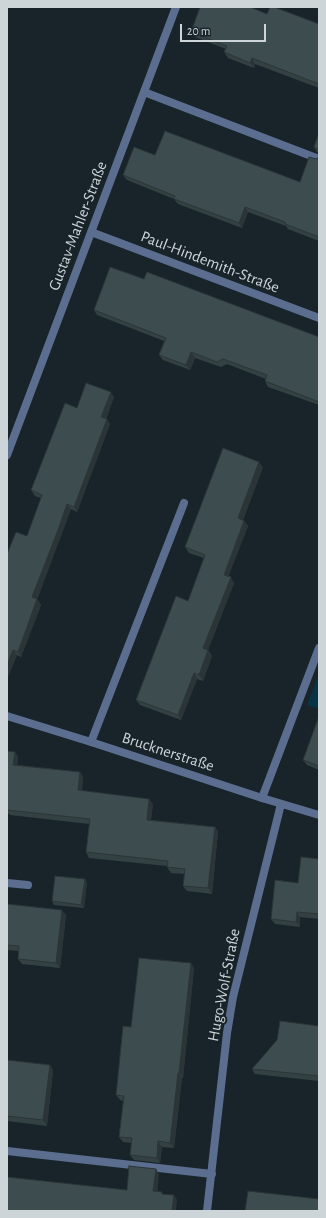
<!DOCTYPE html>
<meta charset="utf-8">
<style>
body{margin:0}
#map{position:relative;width:326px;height:1218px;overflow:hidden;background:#18242a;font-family:"Alegreya Sans",sans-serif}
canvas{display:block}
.frame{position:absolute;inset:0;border:8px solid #cdd5d9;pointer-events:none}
.scale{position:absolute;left:180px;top:24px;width:86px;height:18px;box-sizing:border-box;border:2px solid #cdd5d9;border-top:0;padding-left:5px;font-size:12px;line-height:14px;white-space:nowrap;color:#cdd5d9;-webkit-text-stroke:3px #18242a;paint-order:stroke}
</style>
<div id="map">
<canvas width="326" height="1218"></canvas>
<div class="frame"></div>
<div class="scale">20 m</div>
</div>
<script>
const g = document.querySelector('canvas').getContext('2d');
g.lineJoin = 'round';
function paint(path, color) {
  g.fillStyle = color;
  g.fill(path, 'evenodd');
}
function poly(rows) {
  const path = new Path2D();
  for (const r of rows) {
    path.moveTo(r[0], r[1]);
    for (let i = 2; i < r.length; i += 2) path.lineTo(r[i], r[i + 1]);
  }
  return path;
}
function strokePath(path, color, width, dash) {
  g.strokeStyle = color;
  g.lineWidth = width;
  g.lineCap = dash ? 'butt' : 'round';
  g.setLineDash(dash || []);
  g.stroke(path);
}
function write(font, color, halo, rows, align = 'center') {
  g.font = font + ' "Alegreya Sans",sans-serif';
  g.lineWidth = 4;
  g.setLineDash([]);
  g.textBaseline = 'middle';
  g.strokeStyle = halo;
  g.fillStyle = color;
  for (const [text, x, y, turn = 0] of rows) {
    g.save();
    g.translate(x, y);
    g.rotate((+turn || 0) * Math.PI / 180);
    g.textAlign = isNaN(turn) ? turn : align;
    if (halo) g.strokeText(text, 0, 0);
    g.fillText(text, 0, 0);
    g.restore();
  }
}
const green = poly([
 [319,674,319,709,307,705]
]);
const lane = poly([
 [91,742,184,503],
 [262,798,319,648],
 [7,883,28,885]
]);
const street = poly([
 [144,92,319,159],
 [91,232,319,318],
 [7,455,176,7],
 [7,716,91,742,262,798,319,815],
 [7,1151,212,1174],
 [207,1211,227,1033,233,997,281,804]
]);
const wall = poly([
 [267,14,319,24,319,88,255,64,254,68,228,58,224,52,226,49,195,37,191,32],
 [319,133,319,153,317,152,314,147],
 [155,155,300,182,316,159,319,157,319,241,288,229,286,226,248,212,242,228,178,204,174,199,127,180,123,175],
 [144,279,319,337,319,405,268,387,265,381,266,379,227,364,221,367,195,358,190,370,163,360,159,355,164,341,97,315,94,310],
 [114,397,106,419,110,424,77,512,71,509,37,599,41,605,21,657,17,655,7,679,27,536,41,498,35,496,31,490,77,408],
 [263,467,243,520,244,521,248,526,228,577,234,583,208,650,212,656,203,681,197,679,181,720,140,705,136,700,188,601,204,558,189,553,185,547],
 [319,720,319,770,307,765,303,760],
 [7,751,15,752,18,757,17,765,80,772,83,777,82,791,153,804,151,820,215,827,218,832,212,894,187,891,183,886,185,874,171,873,167,867,167,866,89,858,86,852,89,824,10,815,8,813,7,813],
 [319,859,319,919,300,917,300,927,275,924,271,919,298,883],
 [87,882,84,908,54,905,52,901],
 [7,904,66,915,60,968,22,964,18,959,19,951,7,950],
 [194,968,183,1078,182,1078,174,1148,162,1147,160,1163,134,1160,130,1155,132,1143,123,1142,119,1137,123,1101,120,1100,116,1095,131,1027],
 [319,1026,319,1081,255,1074,252,1069],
 [7,1060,50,1065,53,1070,47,1126,7,1121]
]);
const shadedWall = poly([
 [252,58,255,64,254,68,250,63],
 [245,207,248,212,242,228,239,223],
 [191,352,195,358,190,370,186,365],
 [111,392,114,397,105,422,101,417],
 [107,419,110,424,77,512,74,507],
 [259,462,263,467,241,524,238,518],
 [67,504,71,509,36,603,32,597],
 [244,521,248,526,227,580,224,575],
 [231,577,234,583,208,650,212,656,203,681,199,675,203,648],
 [37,599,41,605,21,657,18,652],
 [13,650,17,655,7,679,7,665],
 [194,673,197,679,181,720,178,715],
 [15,752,18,757,17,770,13,765],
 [80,772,83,777,81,796,78,790],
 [149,799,153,804,150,825,147,820],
 [215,827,218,832,212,894,208,888],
 [85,879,87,882,84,908,81,905],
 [62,910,66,915,60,968,56,963],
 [297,912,300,917,300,927,296,922],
 [191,963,194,968,183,1078,179,1073],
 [50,1065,53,1070,47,1126,43,1120],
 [178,1073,182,1078,174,1148,170,1143],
 [158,1141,162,1147,160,1163,157,1158],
 [156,1169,159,1174,157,1196,153,1191],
 [174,1195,177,1200,176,1211,172,1211]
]);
const building = poly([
 [200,7,250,7,267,14,270,7,274,7,319,24,319,84,252,58,250,63,224,52,227,46,191,32,200,7],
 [165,131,300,182,309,157,316,159,319,157,319,237,285,224,285,222,245,207,239,223,174,199,175,196,123,175,134,147,155,155,165,131],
 [319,133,319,150,314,147,319,133],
 [110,267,144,279,147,272,319,337,319,402,265,381,267,375,223,359,217,362,191,352,186,365,159,355,166,338,94,310,110,267],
 [86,383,111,392,101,417,107,419,74,507,67,504,58,530,32,597,37,599,18,652,13,650,7,665,7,554,16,532,27,536,42,495,31,490,65,403,77,408,86,383],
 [223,448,259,462,238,518,244,521,224,575,231,577,203,648,208,650,199,675,194,673,178,715,136,700,176,596,188,601,205,555,185,547,223,448],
 [318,719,319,720,319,766,303,760,318,719],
 [7,751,15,752,13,765,80,772,78,790,149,799,147,820,215,827,208,888,183,886,185,869,167,867,168,861,86,852,90,819,7,810,7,751],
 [301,857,319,859,319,914,297,912,296,922,271,919,275,880,298,883,301,857],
 [55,876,85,879,81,905,52,901,55,876],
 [7,904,62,910,56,963,18,959,19,946,7,945,7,904],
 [139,958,191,963,179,1073,178,1073,170,1143,158,1141,157,1158,130,1155,132,1138,119,1137,124,1096,116,1095,123,1026,131,1027,139,958],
 [280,1021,319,1026,319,1076,252,1069,277,1040,280,1021],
 [7,1060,50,1065,43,1120,7,1116,7,1060],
 [129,1166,156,1169,153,1191,162,1192,162,1194,174,1195,172,1211,7,1211,7,1177,127,1190,129,1166],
 [248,1191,319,1199,319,1211,245,1211,248,1191]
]);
const streetNames = [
 ["Gustav-Mahler-Straße",78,226,-69],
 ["Paul-Hindemith-Straße",210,262,21],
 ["Brucknerstraße",168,752,18],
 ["Hugo-Wolf-Straße",224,985,-79]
];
paint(green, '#073346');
strokePath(lane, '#5b6e8f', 8);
strokePath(street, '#5b6e8f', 8);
paint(wall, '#344143');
paint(shadedWall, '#2b3537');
paint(building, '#3d4c4e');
strokePath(building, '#2b3537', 1);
write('16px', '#cdd5d9', '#18242a', streetNames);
</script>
